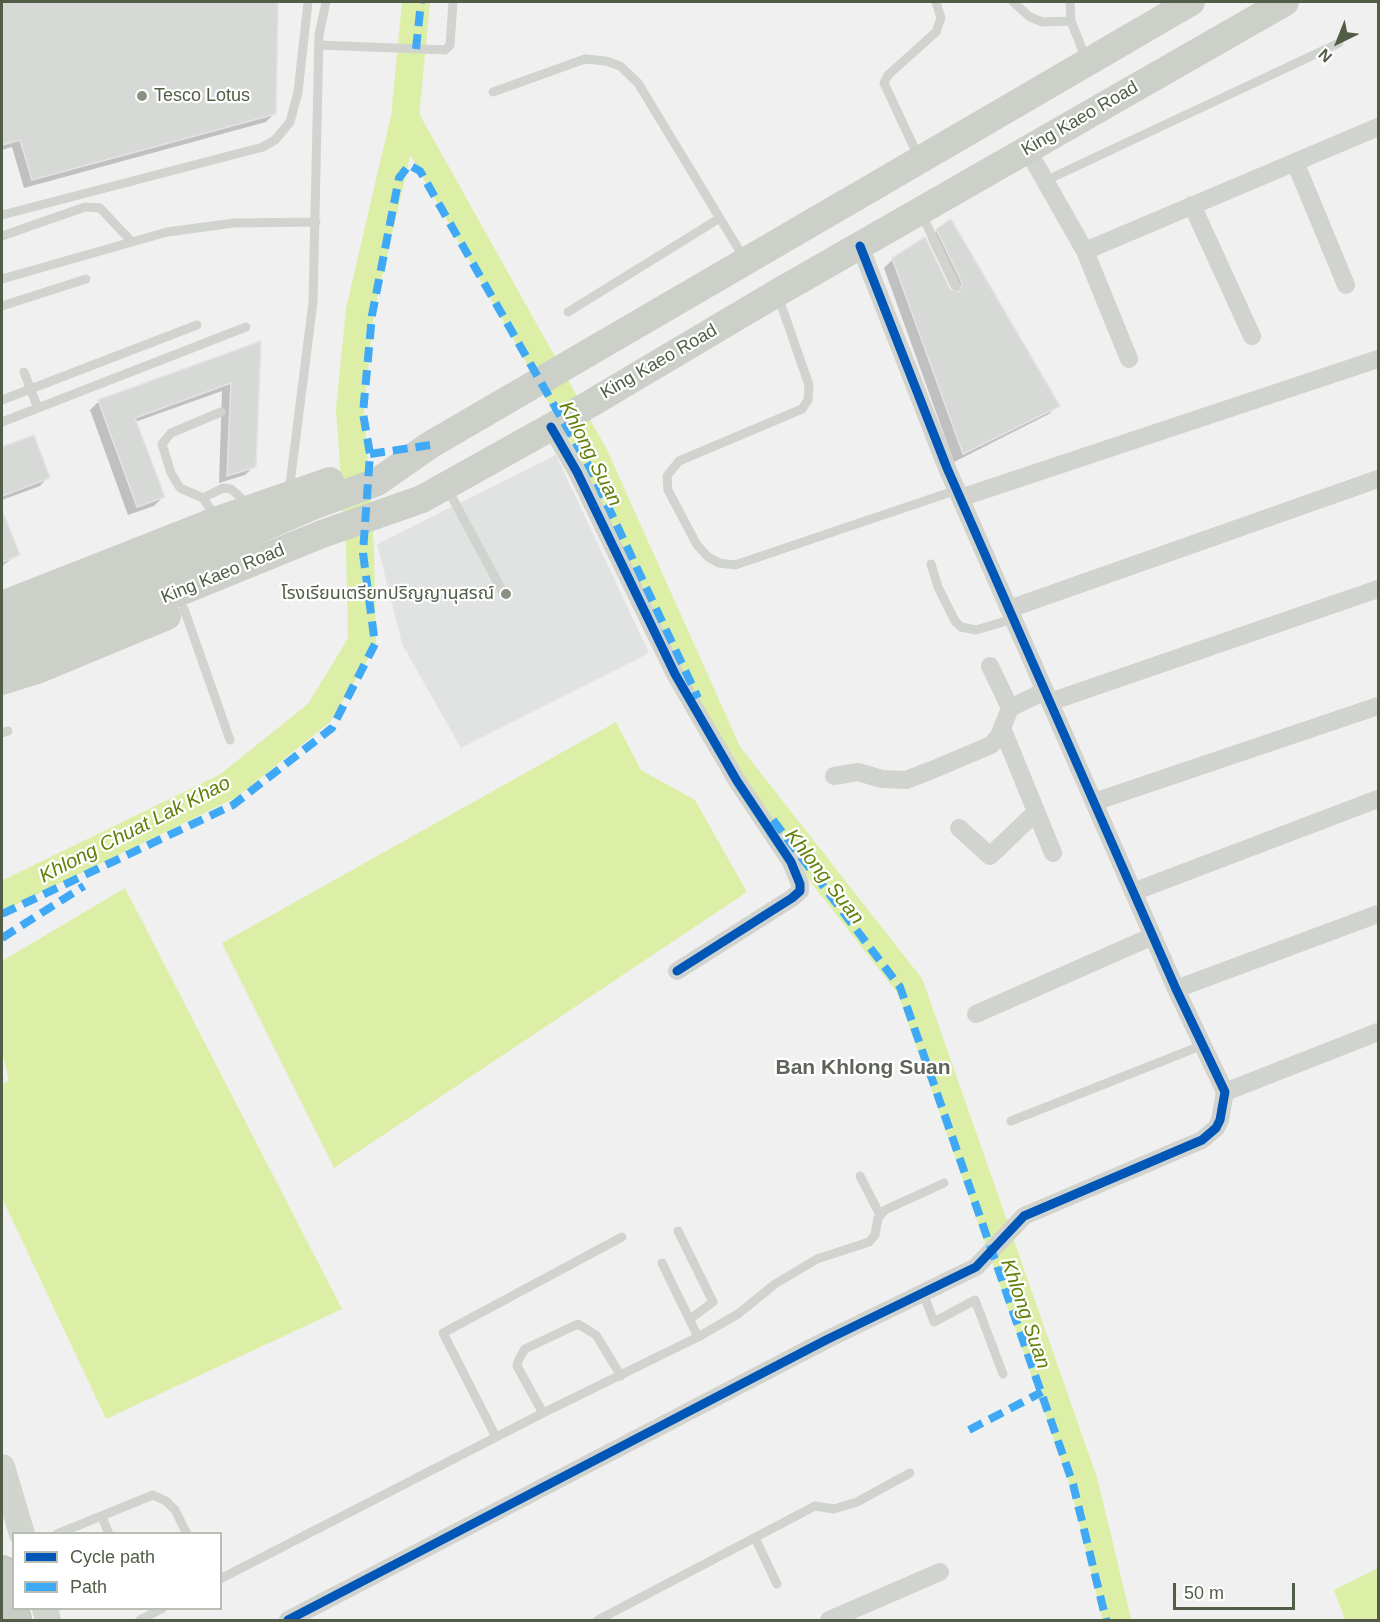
<!DOCTYPE html>
<meta charset="utf-8">
<style>
body{margin:0}
#map{position:relative;width:1380px;height:1622px;overflow:hidden;background:#f0f0f1;font-family:Helvetica,sans-serif}
canvas{display:block}
.frame{position:absolute;inset:0;border:3px solid #515d46;pointer-events:none}
.legend{position:absolute;left:12px;top:1532px;width:210px;height:78px;box-sizing:border-box;background:#fff;border:2px solid #b9beb5;margin:0;padding:8px 10px;list-style:none;font-size:18px;color:#515d46}
.legend li{display:flex;align-items:center;gap:12px;height:30px}
.legend b{width:30px;border:2px solid #b9beb5}
.north{position:absolute;left:1308px;top:12px;width:60px;height:60px;-webkit-text-stroke:4px #fff;paint-order:stroke;rotate:223deg;font-size:16px;font-weight:700;line-height:24px;text-align:center;color:#515d46}
.north::after{content:'';display:block;margin:auto;width:21px;height:27px;background:#515d46;clip-path:polygon(50% 0,100% 100%,50% 72%,0 100%)}
.scale{position:absolute;left:1173px;top:1583px;width:122px;height:27px;box-sizing:border-box;border:3px solid #515d46;border-top:0;padding-left:8px;font-size:18px;line-height:21px;white-space:nowrap;color:#515d46;-webkit-text-stroke:4px #fff;paint-order:stroke}
</style>
<div id="map">
<canvas width="1380" height="1622"></canvas>
<div class="frame"></div>
<ul class="legend">
<li><b style="height:8px;background:#0057b8"></b>Cycle path</li>
<li><b style="height:8px;background:#3fa9f5"></b>Path</li>
</ul>
<div class="north">N</div>
<div class="scale">50 m</div>
</div>
<script>
const g = document.querySelector('canvas').getContext('2d');
g.lineJoin = 'round';
function paint(path, color) {
  g.fillStyle = color;
  g.fill(path, 'evenodd');
}
function poly(rows) {
  const path = new Path2D();
  for (const r of rows) {
    path.moveTo(r[0], r[1]);
    for (let i = 2; i < r.length; i += 2) path.lineTo(r[i], r[i + 1]);
  }
  return path;
}
function strokePath(path, color, width, dash) {
  g.strokeStyle = color;
  g.lineWidth = width;
  g.lineCap = dash ? 'butt' : 'round';
  g.setLineDash(dash || []);
  g.stroke(path);
}
function write(font, color, halo, rows, align = 'center') {
  g.font = font + ' Helvetica,"Noto Sans Thai",sans-serif';
  g.lineWidth = 4.5;
  g.setLineDash([]);
  g.textBaseline = 'middle';
  g.strokeStyle = halo;
  g.fillStyle = color;
  for (const [text, x, y, turn = 0] of rows) {
    g.save();
    g.translate(x, y);
    g.rotate((+turn || 0) * Math.PI / 180);
    g.textAlign = isNaN(turn) ? turn : align;
    if (halo) g.strokeText(text, 0, 0);
    g.fillText(text, 0, 0);
    g.restore();
  }
}
const education = poly([
 [556,455,649,653,461,748,402,644,377,544]
]);
const water = poly([
 [616,722,641,770,695,800,747,892,334,1168,222,943],
 [125,888,342,1309,106,1419,2,1198,2,1084,9,1081,2,1050,2,961],
 [1378,1568,1378,1620,1345,1620,1334,1590]
]);
const shadow = poly([
 [2,2,276,2,274,114,266,122,24,188,12,147,2,150],
 [937,230,1058,405,1049,414,954,462,884,268,893,259,953,291,928,239],
 [260,343,254,466,245,475,219,483,222,391,135,422,163,497,154,506,128,515,90,410,99,401],
 [33,437,48,477,40,486,2,500,2,448],
 [2,513,18,554,2,566]
]);
const river = poly([
 [405,117,594,455,728,754,910,986,1084,1483,1117,1620],
 [2,896,228,786,319,713,362,642,360,547,350,410,360,310,405,117,416,2]
]);
const building = poly([
 [2,2,278,2,276,114,32,180,20,140,2,145,2,2],
 [951,219,1060,406,963,454,892,258,925,237,950,289,959,292,962,283,936,229,951,219],
 [261,341,256,467,227,476,231,383,135,418,165,497,137,507,98,400,261,341],
 [34,435,50,478,2,496,2,447,34,435],
 [2,510,20,555,2,562,2,510]
]);
const service = poly([
 [1013,2,1030,17,1042,22,1071,21],
 [1070,2,1071,21,1086,59],
 [319,45,445,50,450,45,453,2],
 [493,92,585,59,606,61,620,66,638,83,744,258],
 [919,158,884,83,888,75,936,32,941,18,936,2],
 [1045,181,1339,43],
 [921,213,956,286],
 [2,215,263,147,275,140,290,122,298,92,308,2],
 [2,236,85,207,100,208,132,242],
 [2,279,167,232,234,223,316,222],
 [778,296,809,385,808,400,802,409,679,461,667,476,668,490,697,545,708,557,719,563,735,565,957,490],
 [2,306,86,279],
 [568,312,720,218],
 [24,372,38,408],
 [2,400,197,325],
 [2,422,246,327],
 [447,488,505,596],
 [289,492,313,302,319,35,326,2],
 [203,498,223,488,231,489,250,506],
 [216,518,203,498,180,488,171,473,162,444,171,433,221,412],
 [931,564,938,587,955,621,961,627,976,630,1013,619],
 [184,609,230,740],
 [2,733,8,731],
 [1011,1121,1203,1045],
 [860,1176,880,1215],
 [678,1231,713,1302,690,1319],
 [662,1263,698,1337],
 [923,1293,934,1322,975,1300,1003,1374],
 [543,1413,517,1366,519,1359,525,1349,578,1324,596,1335,621,1376],
 [496,1437,443,1333,622,1237],
 [102,1517,109,1534],
 [57,1534,153,1495,166,1501,175,1510,187,1534],
 [755,1538,777,1584],
 [220,1579,543,1413,698,1337,738,1314,775,1284,817,1259,869,1242,875,1235,878,1218,885,1210,944,1183],
 [140,1620,163,1608],
 [598,1620,815,1506,834,1509,857,1502,910,1473]
]);
const minor = poly([
 [1027,149,1085,251,1378,127],
 [1295,162,1346,285],
 [1192,205,1252,336],
 [1085,251,1129,359],
 [551,427,577,472,675,674,737,781,791,862,800,884,800,891,792,898,677,971],
 [960,498,1378,359],
 [1009,609,1378,479],
 [990,666,1010,708],
 [1050,702,1378,589],
 [1002,728,1053,853],
 [834,776,858,772,882,779,906,780,932,770,991,745,999,736,1010,708,1045,691],
 [1094,802,1378,706],
 [959,828,990,856,1036,812],
 [1133,892,1378,799],
 [1176,989,1378,914],
 [976,1014,1153,936],
 [1225,1092,1378,1032],
 [288,1620,826,1340,976,1267,1024,1216,1202,1140,1216,1128,1220,1120,1225,1092,1176,989,947,468,860,246],
 [829,1620,940,1572]
]);
const secondary = poly([
 [2,1467,22,1534],
 [45,1608,48,1620]
]);
const primary = poly([
 [2,605,218,520,330,481],
 [2,630,151,576,315,505,377,482,430,445,1191,2],
 [2,656,160,600,322,534,422,499,551,427,777,293,1285,2],
 [2,681,37,670,167,616]
]);
const trunk = poly([
 [2,1571,16,1620]
]);
const quiet = poly([
 [416,49,421,2],
 [370,454,430,445],
 [773,820,900,987,1073,1484,1106,1620],
 [2,914,233,805,332,728,375,644,363,553,370,454,363,413,372,315,399,178,409,165,420,171,590,468,698,698],
 [2,938,84,886],
 [969,1430,1042,1392]
]);
const cycleway = poly([
 [551,427,577,472,675,674,737,781,791,862,800,884,800,891,792,898,677,971],
 [288,1620,826,1340,976,1267,1024,1216,1202,1140,1216,1128,1220,1120,1225,1092,1176,989,947,468,860,246]
]);
const markers = [
 [142,96,6,"#899082"],
 [506,594,6,"#899082"]
];
const poiNames = [
 ["Tesco Lotus",154,96],
 ["โรงเรียนเตรียทปริญญานุสรณ์",494,594,"right"]
];
const streetNames = [
 ["King Kaeo Road",1080,119,-30],
 ["King Kaeo Road",659,362,-30],
 ["King Kaeo Road",223,574,-22]
];
const waterNames = [
 ["Khlong Suan",590,454,63],
 ["Khlong Chuat Lak Khao",135,830,-27],
 ["Khlong Suan",824,877,52],
 ["Khlong Suan",1025,1314,71]
];
const quarterNames = [
 ["Ban Khlong Suan",863,1068]
];
paint(education, '#e1e2e2');
paint(water, '#ddefa7');
paint(shadow, '#0003');
strokePath(river, '#ddefa7', 28);
paint(building, '#d7d9d6');
strokePath(building, '#e2e3e2', 1.5);
strokePath(trunk, '#b9c0b4', 32);
strokePath(service, '#d1d3ce', 9);
strokePath(minor, '#d1d3ce', 18);
strokePath(secondary, '#d1d5ce', 26);
strokePath(primary, '#ccd0c9', 28);
strokePath(trunk, '#c7ccc4', 30);
strokePath(quiet, '#3fa9f5', 8, [15, 8]);
strokePath(cycleway, '#0057b8', 9);
for (const [x, y, r, color] of markers) {
  const dot = new Path2D();
  dot.arc(x, y, r, 0, 2 * Math.PI);
  g.fillStyle = color;
  g.fill(dot);
  strokePath(dot, '#fff', 2);
}
write('18px', '#515d46', '#fff', poiNames, 'left');
write('18px', '#515d46', '#fff', streetNames);
write('italic 20px', '#62800a', '#fff', waterNames);
write('bold 21px', '#5f645b', '#fff', quarterNames);
</script>
